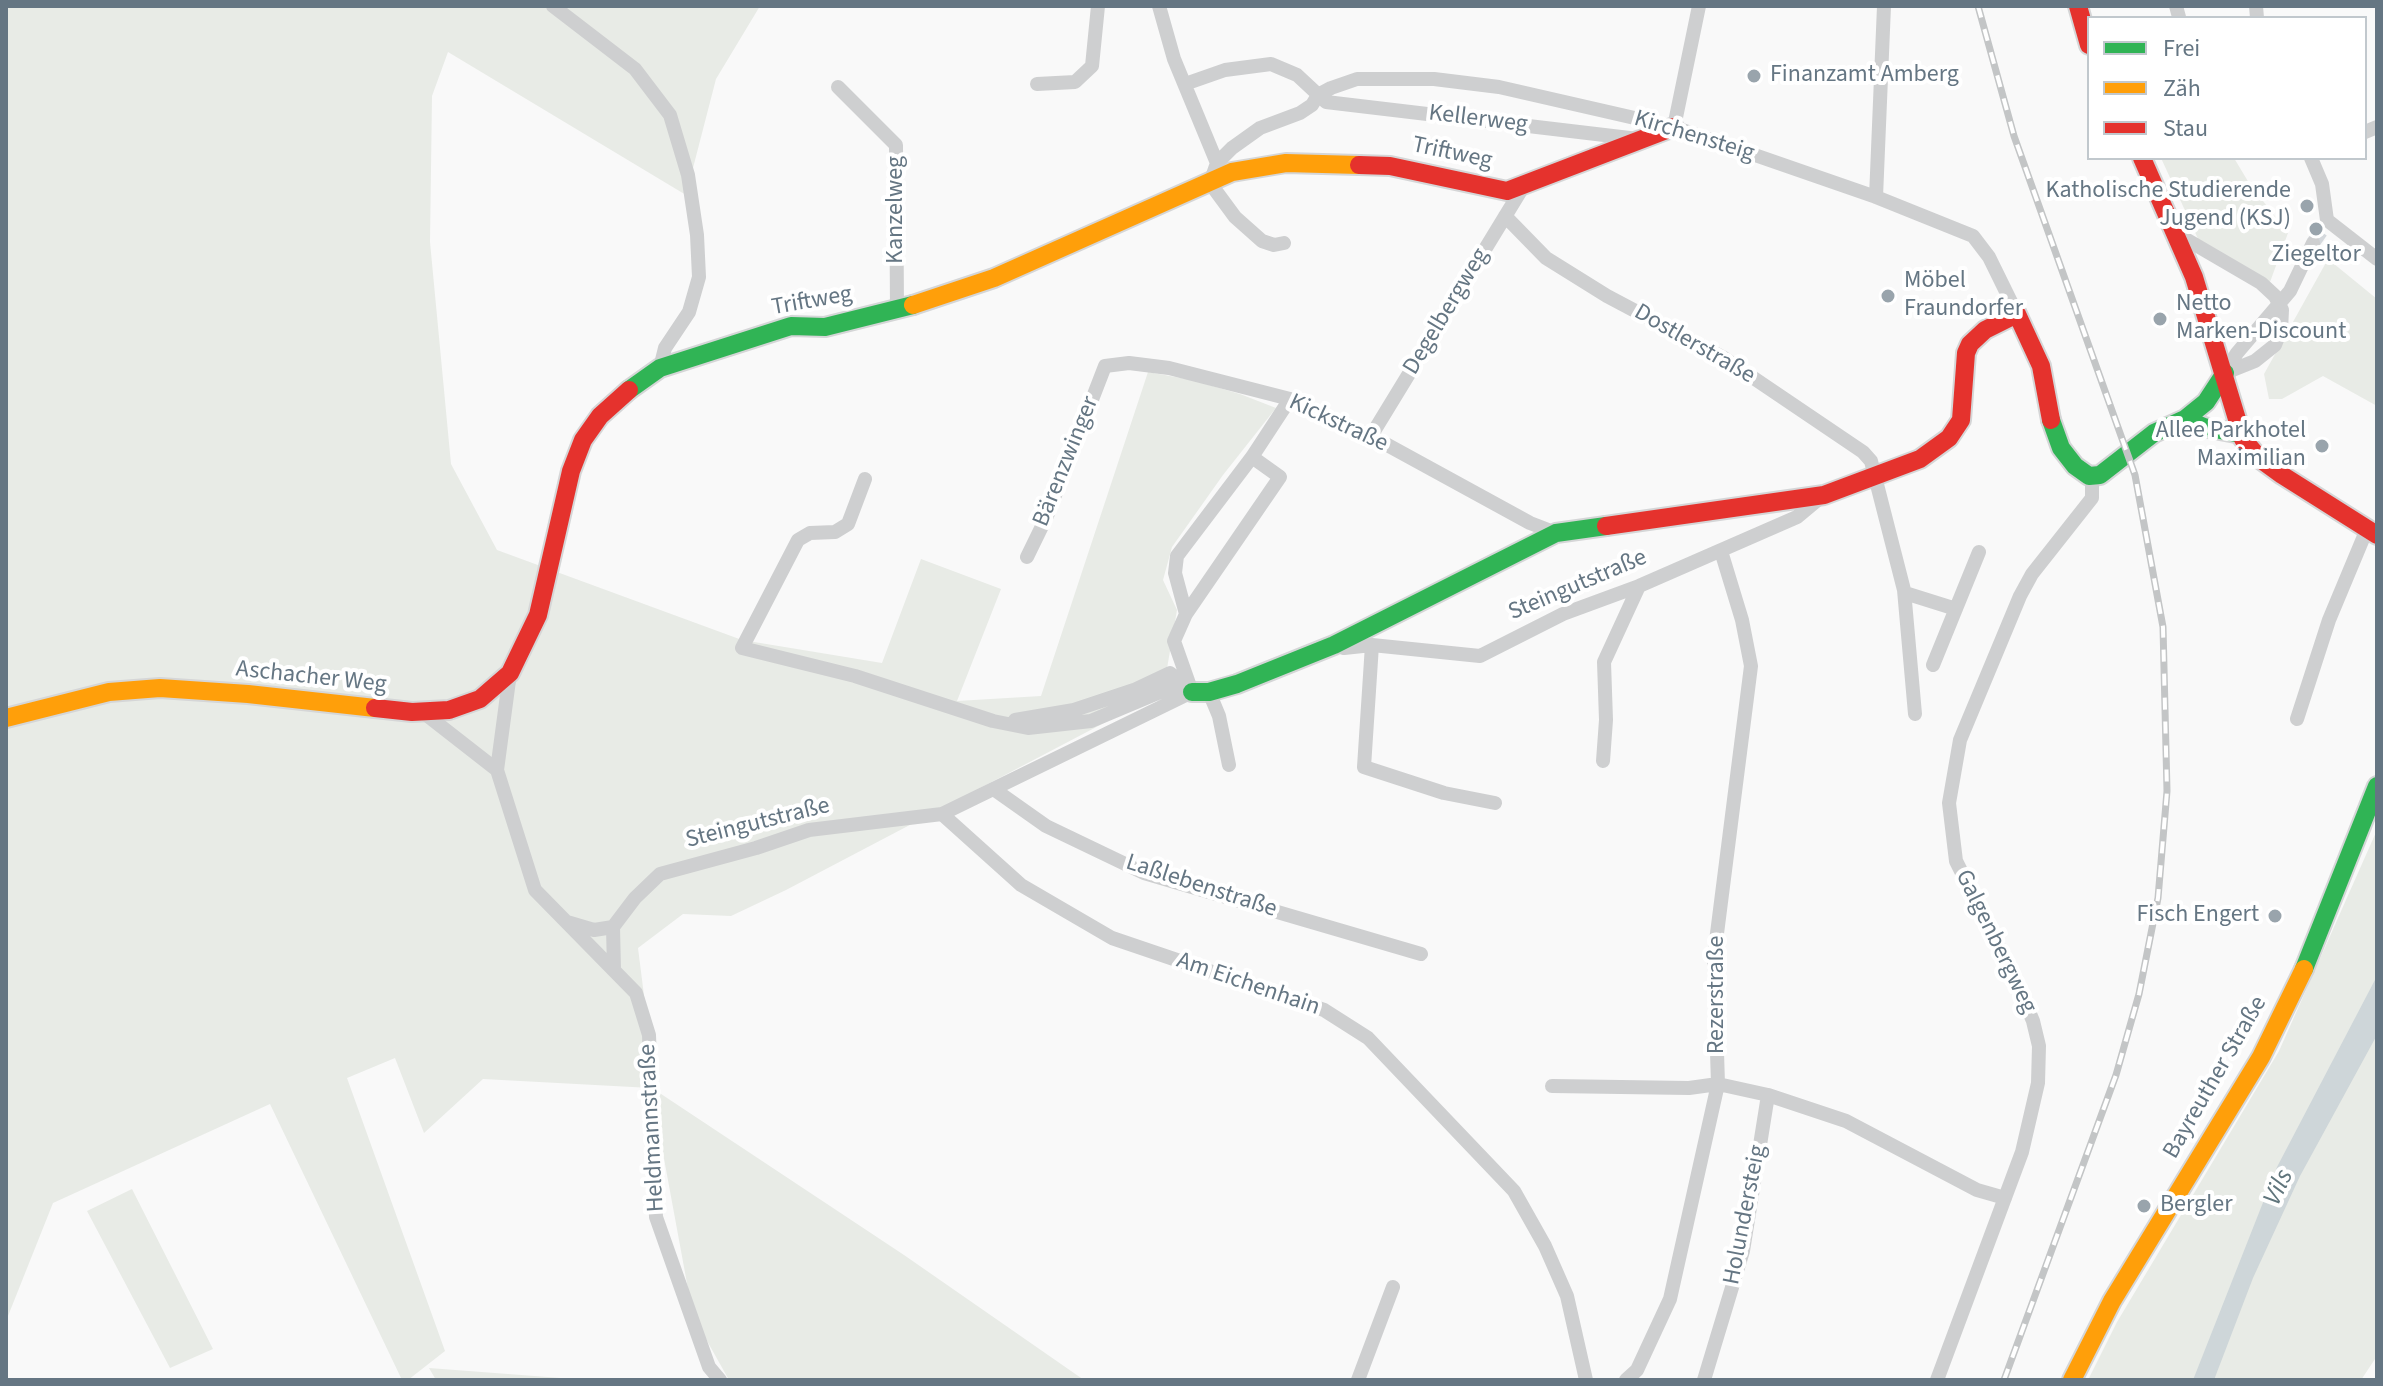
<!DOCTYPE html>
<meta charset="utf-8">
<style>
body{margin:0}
#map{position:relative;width:2383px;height:1386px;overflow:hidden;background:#f9f9f9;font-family:"Source Sans 3",sans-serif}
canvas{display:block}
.frame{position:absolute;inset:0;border:8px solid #657683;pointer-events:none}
.legend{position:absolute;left:2087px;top:16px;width:280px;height:144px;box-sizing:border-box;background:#fff;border:2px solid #c1c8cd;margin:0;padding:10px 14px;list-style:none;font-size:24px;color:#657683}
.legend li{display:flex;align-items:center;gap:16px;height:40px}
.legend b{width:40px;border:2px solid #c1c8cd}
</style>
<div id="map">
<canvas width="2383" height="1386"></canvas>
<div class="frame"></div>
<ul class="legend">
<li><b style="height:10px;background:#30b455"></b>Frei</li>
<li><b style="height:10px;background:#ff9f0a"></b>Zäh</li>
<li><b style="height:10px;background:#e5322d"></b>Stau</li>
</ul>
</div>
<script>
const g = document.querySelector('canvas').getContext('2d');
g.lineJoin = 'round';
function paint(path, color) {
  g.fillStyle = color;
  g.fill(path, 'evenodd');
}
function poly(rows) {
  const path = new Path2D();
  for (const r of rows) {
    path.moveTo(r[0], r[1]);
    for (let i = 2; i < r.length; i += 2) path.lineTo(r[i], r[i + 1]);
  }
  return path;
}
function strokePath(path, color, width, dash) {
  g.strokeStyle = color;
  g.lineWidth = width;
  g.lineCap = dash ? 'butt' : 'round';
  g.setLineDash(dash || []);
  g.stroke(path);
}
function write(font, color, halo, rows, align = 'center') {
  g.font = font + ' "Source Sans 3",sans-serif';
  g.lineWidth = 8;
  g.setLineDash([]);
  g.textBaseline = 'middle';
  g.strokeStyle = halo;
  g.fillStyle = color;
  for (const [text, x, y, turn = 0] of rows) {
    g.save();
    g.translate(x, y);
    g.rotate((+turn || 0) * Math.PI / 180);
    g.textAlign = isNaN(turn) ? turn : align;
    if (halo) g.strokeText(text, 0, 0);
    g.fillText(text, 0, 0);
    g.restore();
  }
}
const green = poly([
 [6,6,760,6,716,79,686,195,448,52,432,96,430,242,451,464,497,550,742,640,882,663,921,559,1001,589,957,701,1041,696,1148,372,1192,380,1240,394,1276,408,1223,475,1172,547,1163,580,1177,610,1163,692,786,890,731,916,683,914,638,948,649,1035,652,1088,904,1255,1084,1380,729,1380,693,1316,651,1088,483,1079,424,1133,395,1058,347,1078,445,1351,408,1380,402,1380,270,1104,53,1203,6,1321],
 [2161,158,2234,158,2249,183,2288,233,2270,282,2199,241],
 [2328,259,2377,299,2377,406,2323,376,2282,399,2269,399,2264,374],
 [2377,830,2377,1356,2361,1380,2088,1380,2117,1322,2279,1051],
 [132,1189,213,1349,170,1368,87,1211],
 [429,1368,587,1380,436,1380]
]);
const water = poly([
 [2377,976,2377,1035,2300,1176,2253,1278,2214,1380,2193,1380,2277,1167]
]);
const streetTunnel = poly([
 [2313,243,2322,230]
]);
const street = poly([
 [553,6,635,69,670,115,688,175,697,235,699,277,689,312,665,348,660,368],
 [1159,6,1174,59,1217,163],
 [2176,6,2179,17],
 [2256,6,2257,18],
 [1037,84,1075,82,1092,66,1098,6],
 [1185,84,1225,70,1271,64,1297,75,1326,102,1638,139],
 [838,87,896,145,897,310],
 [1674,127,1699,6],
 [2365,132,2377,127],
 [2311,158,2322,184,2327,220],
 [1876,197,1884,6],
 [1505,216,1546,258,1607,296,1724,358,1863,452,1871,461,1904,590,1915,714],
 [2327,220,2377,259],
 [2177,234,2261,283,2275,296,2282,310,2281,330,2275,345,2255,361,2225,373],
 [1284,243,1274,245,1262,241,1235,217,1210,183,1217,163,1232,148,1260,128,1300,113,1312,105,1318,95,1331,88,1357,79,1434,79,1499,87,1674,127,1876,197,1973,236,1989,257,2017,314],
 [2225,372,2237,353,2290,291,2313,243],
 [1371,436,1523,187],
 [865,479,848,524,835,532,810,533,798,540,742,648,855,676,993,721,1028,728,1091,721,1172,687,1192,692],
 [1027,557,1047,516,1105,366,1129,363,1169,368,1290,399,1371,436,1530,523,1556,533],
 [1905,593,1956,609],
 [1186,614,1175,573,1177,556,1252,457,1290,399],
 [1335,645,1344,648,1372,645,1480,656,1563,614,1639,586,1797,517,1821,497],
 [1372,645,1364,767,1444,793,1495,803],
 [1933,665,1979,552],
 [1192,692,1174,641,1186,614,1280,477,1252,457],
 [1209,692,1219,716,1229,765],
 [424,713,497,770,535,890,636,993,649,1035,656,1217,709,1367,720,1380],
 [2297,719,2329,620,2367,529],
 [1015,720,1074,710,1134,690,1170,673,1189,689],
 [1603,761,1606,720,1604,662,1639,586],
 [497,770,510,673],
 [995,790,1046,826,1144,873,1421,954],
 [942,814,1021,885,1112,938,1324,1010,1368,1038,1514,1191,1545,1246,1567,1296,1586,1380],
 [567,922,594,930,613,927],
 [614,970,613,927,635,898,660,874,756,848,809,830,942,814,1192,692],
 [1552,1086,1689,1088,1718,1084,1768,1095,1846,1121,1977,1190,2005,1198],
 [1358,1380,1393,1287],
 [1626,1380,1637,1370,1670,1299,1718,1084,1714,957,1751,666,1742,620,1721,551],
 [1704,1380,1743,1251,1768,1095],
 [1937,1380,2022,1152,2038,1083,2039,1046,2033,1021,2017,983,1956,861,1949,803,1960,740,2020,596,2032,574,2092,498,2092,476]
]);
const fast = poly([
 [629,390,660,368,791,326,825,327,913,305],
 [2185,419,2204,427,2241,434],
 [2051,420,2061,448,2075,466,2089,476,2100,475,2154,433,2185,419,2206,402,2225,373],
 [1192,692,1209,692,1237,684,1334,645,1556,533,1606,526],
 [2304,969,2377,786]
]);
const slow = poly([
 [913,305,994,278,1232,172,1286,163,1359,165],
 [6,718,109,692,160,688,248,694,375,708],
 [2072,1380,2112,1301,2261,1057,2304,969]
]);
const jam = poly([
 [2078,6,2089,45],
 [2142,158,2194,277,2243,439,2260,459,2282,475,2377,535],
 [1359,165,1390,166,1507,191,1674,127],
 [1606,526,1824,495,1920,459,1949,438,1961,420,1966,353,1970,344,1985,330,2017,314,2041,366,2051,420],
 [375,708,412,712,449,710,480,699,510,673,538,615,571,471,583,440,600,416,629,390]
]);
const rail = poly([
 [1978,6,2014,136,2135,475,2163,627,2167,791,2158,898,2139,994,2116,1075,2004,1380]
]);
const markers = [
 [1754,76,8,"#99a4ac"],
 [2307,206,8,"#99a4ac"],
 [2316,229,8,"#99a4ac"],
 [1888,296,8,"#99a4ac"],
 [2160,319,8,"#99a4ac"],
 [2322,446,8,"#99a4ac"],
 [2275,916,8,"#99a4ac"],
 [2144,1206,8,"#99a4ac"]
];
const poiNames = [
 ["Finanzamt Amberg",1770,76],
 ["Katholische Studierende",2291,192,"right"],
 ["Jugend (KSJ)",2291,220,"right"],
 ["Ziegeltor",2316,256,"center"],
 ["Möbel",1904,282],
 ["Fraundorfer",1904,310],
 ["Netto",2176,305],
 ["Marken-Discount",2176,333],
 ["Allee Parkhotel",2306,432,"right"],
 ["Maximilian",2306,460,"right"],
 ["Fisch Engert",2259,916,"right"],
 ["Bergler",2160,1206]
];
const streetNames = [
 ["Kellerweg",1478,120,7],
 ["Kirchensteig",1694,137,17],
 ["Triftweg",1452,154,12],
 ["Kanzelweg",897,210,-90],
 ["Triftweg",812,302,-10],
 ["Degelbergweg",1447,312,-59],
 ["Dostlerstraße",1694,345,30],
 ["Kickstraße",1338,424,25],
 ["Bärenzwinger",1067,462,-68],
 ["Steingutstraße",1578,586,-23],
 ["Aschacher Weg",311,678,6],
 ["Steingutstraße",758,824,-14],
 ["Laßlebenstraße",1201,887,18],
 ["Galgenbergweg",1995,942,64],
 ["Am Eichenhain",1248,985,19],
 ["Rezerstraße",1718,995,-90],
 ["Bayreuther Straße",2216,1078,-60],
 ["Heldmannstraße",653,1128,-93],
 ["Holundersteig",1746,1215,-79]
];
const waterNames = [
 ["Vils",2280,1188,-65]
];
paint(green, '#e8ebe6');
paint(water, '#ced6d9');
strokePath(streetTunnel, '#d4d8dc', 14, [14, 7]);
strokePath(fast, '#d5d6d7', 22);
strokePath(slow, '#d5d6d7', 22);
strokePath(jam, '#d5d6d7', 22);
strokePath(street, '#cecfd0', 14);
strokePath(fast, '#30b455', 18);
strokePath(slow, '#ff9f0a', 18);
strokePath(jam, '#e5322d', 18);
strokePath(rail, '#c3c5c6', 7);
strokePath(rail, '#fff', 4, [12]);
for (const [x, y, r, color] of markers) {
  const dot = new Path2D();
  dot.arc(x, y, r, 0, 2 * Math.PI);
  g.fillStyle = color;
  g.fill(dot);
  strokePath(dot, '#fff', 3);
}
write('24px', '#657683', '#fff', poiNames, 'left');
write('24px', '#657683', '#fff', streetNames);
write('italic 26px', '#60757c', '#fff', waterNames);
</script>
